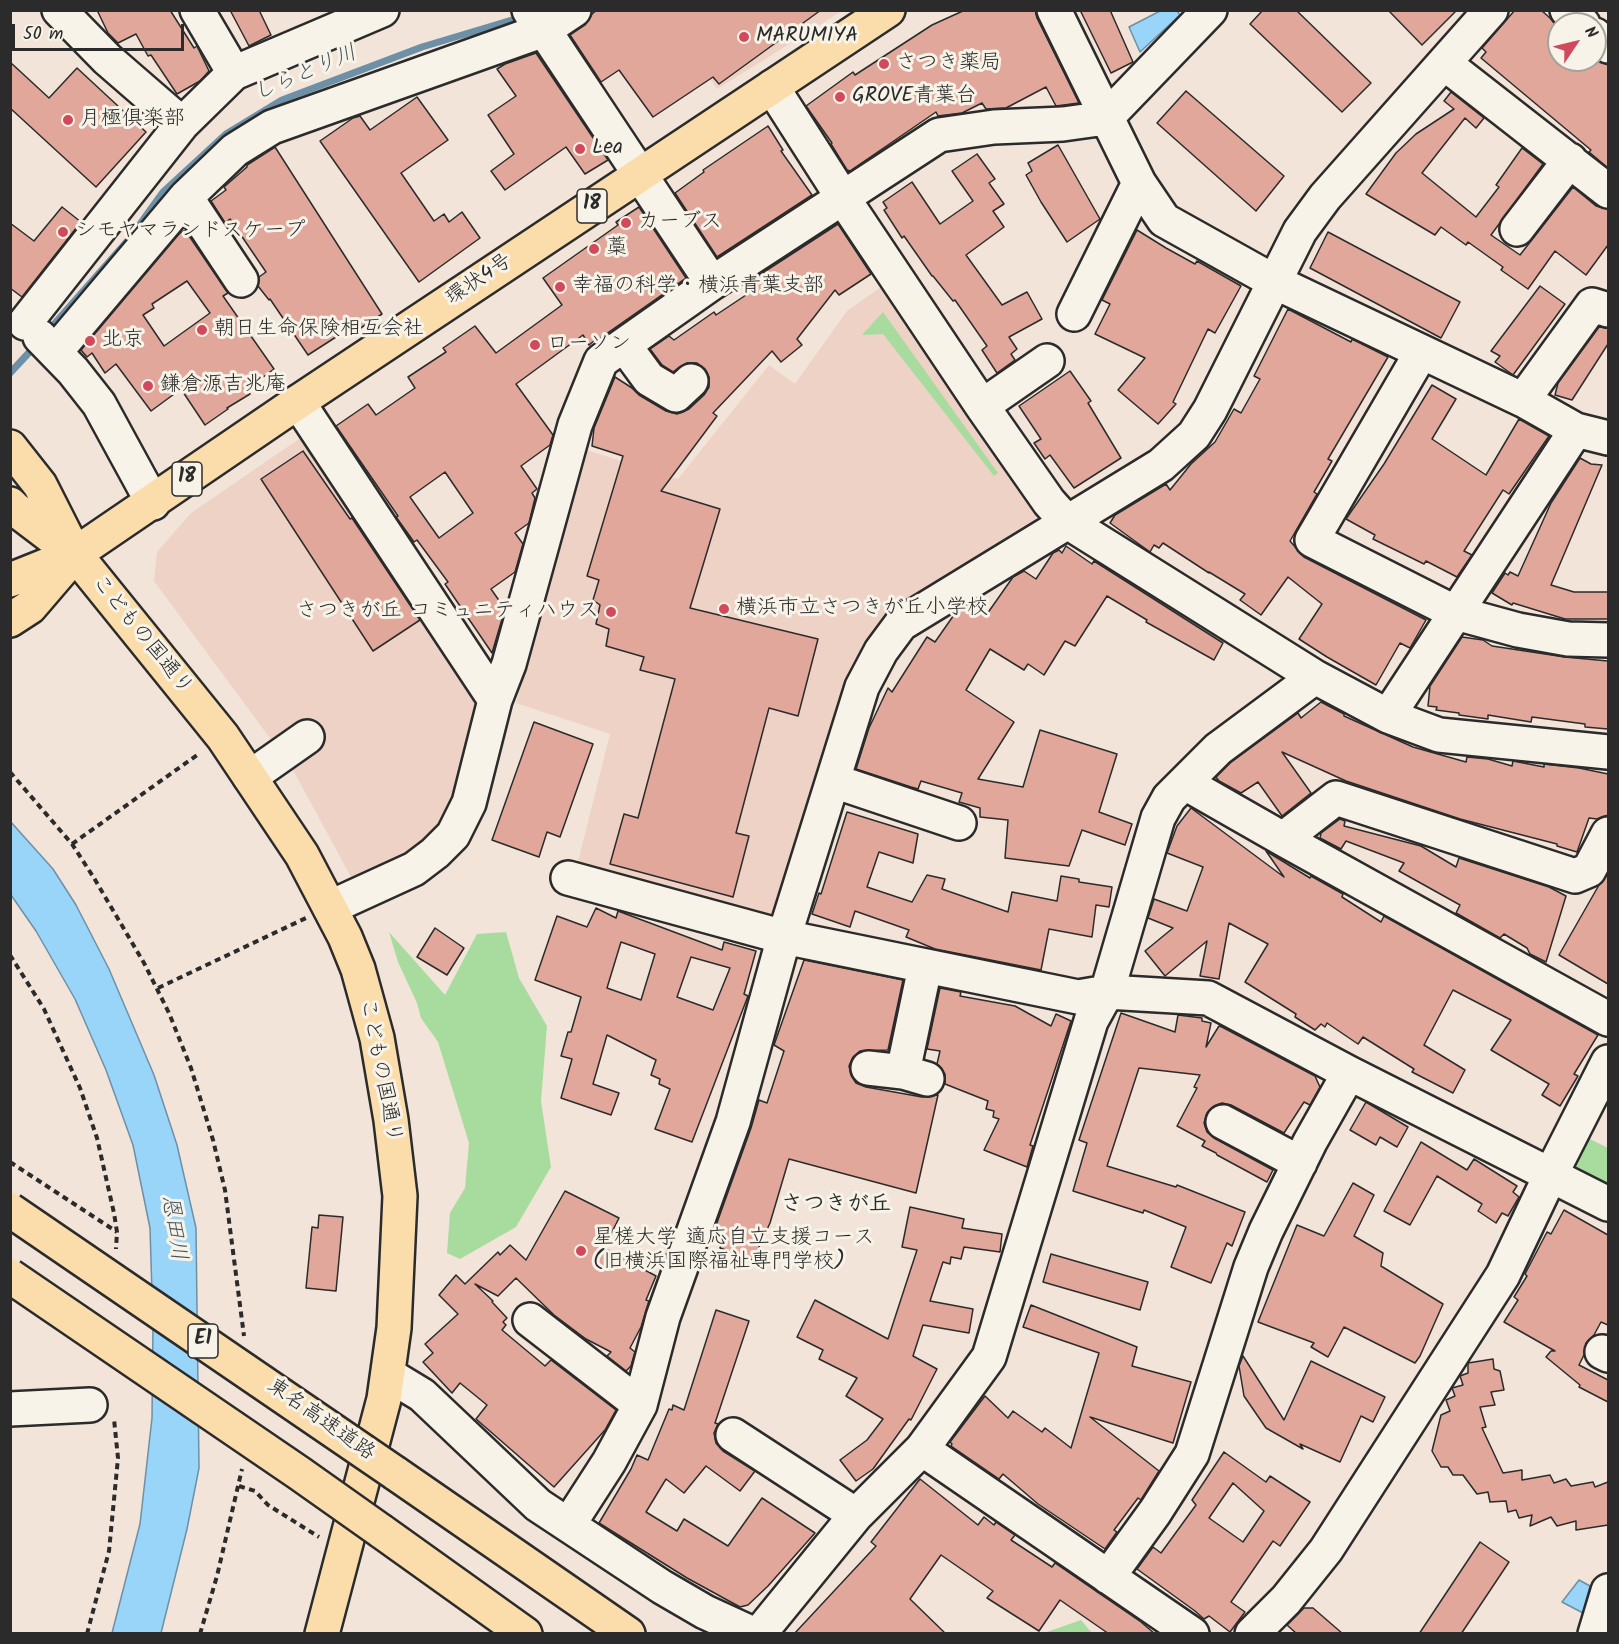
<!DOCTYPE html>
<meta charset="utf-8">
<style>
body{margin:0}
#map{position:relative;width:1619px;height:1644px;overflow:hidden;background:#f2e4d8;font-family:Kalam,sans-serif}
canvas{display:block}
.frame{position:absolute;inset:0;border:12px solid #2b2b2b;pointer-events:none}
.north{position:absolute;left:1547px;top:12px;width:60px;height:60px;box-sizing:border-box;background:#f7f3e8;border:2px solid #a5a39c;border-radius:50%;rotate:55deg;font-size:16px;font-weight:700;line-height:24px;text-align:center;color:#2b2b2b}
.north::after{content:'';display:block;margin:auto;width:21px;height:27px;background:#d1495b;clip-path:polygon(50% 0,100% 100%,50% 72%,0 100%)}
.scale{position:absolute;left:12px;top:24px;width:172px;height:27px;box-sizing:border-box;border:3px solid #2b2b2b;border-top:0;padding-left:8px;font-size:18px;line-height:21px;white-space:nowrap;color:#2b2b2b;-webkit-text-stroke:4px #f7f3e8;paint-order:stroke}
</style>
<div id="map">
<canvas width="1619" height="1644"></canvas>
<div class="frame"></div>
<div class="north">N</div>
<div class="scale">50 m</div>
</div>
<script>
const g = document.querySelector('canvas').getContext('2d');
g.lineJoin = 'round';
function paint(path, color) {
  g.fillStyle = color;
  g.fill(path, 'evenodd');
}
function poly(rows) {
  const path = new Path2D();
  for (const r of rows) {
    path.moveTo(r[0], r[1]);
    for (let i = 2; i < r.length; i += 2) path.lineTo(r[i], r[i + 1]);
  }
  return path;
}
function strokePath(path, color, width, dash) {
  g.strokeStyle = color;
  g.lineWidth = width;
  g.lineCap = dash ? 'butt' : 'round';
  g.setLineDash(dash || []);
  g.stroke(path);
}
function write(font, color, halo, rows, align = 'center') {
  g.font = font + ' Kalam,"Klee One",sans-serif';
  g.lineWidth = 6;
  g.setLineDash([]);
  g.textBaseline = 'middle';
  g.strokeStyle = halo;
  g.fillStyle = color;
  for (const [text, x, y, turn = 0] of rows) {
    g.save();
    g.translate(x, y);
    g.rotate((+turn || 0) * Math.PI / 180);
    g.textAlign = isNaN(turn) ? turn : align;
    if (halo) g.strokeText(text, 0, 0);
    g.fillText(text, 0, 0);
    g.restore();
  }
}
const built = poly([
 [663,11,842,11,717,89],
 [884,285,1030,495,1037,520,939,583,840,707,773,917,577,866,610,734,516,703,583,449,678,479,769,365,795,384,847,311],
 [299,439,311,443,478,694,481,712,448,814,431,839,408,857,362,880,351,877,292,768,154,581,157,552,191,513]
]);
const green = poly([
 [883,312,998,473,994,476,883,334,862,335],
 [389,932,445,995,477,934,506,932,519,978,547,1026,541,1101,551,1167,516,1227,460,1259,447,1253,450,1213,465,1188,469,1143,438,1042,421,1018,417,1003,398,962],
 [1582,1135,1608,1148,1608,1190,1573,1174,1570,1160],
 [1081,1620,1092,1633,1044,1633]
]);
const water = poly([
 [1162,10,1177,11,1180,15,1140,52,1129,27,1162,10],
 [10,821,53,869,76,905,109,969,154,1075,177,1145,196,1228,199,1468,187,1529,161,1633,112,1633,140,1524,152,1418,153,1326,150,1228,133,1145,106,1070,75,999,36,931,11,895,10,821],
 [1579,1580,1590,1586,1583,1613,1562,1602,1579,1580]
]);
const stream = poly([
 [48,331,130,238,163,192,226,134,282,100,422,47,522,17],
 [10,373,37,344]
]);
const building = poly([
 [97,10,170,10,194,48,197,46,209,71,200,81,177,94,151,55,148,56,136,34,118,43,108,33,97,10],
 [230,10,259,10,271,35,249,46,230,10],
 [597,10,821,10,719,84,713,77,653,117,619,70,601,82,570,35,585,25,592,14,597,10],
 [965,10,1035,10,1037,18,1079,103,1056,106,1046,87,1006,108,986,109,982,103,962,113,938,116,936,112,850,171,847,170,831,144,832,143,806,106,853,72,855,75,932,25,965,10],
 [1080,10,1110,10,1133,62,1111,73,1080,10],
 [1263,10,1296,10,1371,83,1342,112,1250,24,1263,10],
 [1388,10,1457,10,1422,45,1388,10],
 [1515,10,1541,10,1550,18,1559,28,1559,60,1596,60,1608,65,1608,168,1589,152,1591,150,1481,58,1486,52,1482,48,1515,10],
 [536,53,608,160,585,174,566,147,505,190,491,171,514,154,488,115,516,96,497,69,505,64,536,53],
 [10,62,49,98,77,68,146,132,96,187,10,108,10,62],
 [1186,91,1284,176,1256,211,1157,123,1186,91],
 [1451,92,1484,118,1476,128,1465,118,1422,173,1476,217,1499,187,1496,185,1522,148,1543,164,1491,235,1520,255,1573,187,1596,206,1608,209,1608,245,1586,275,1555,251,1528,289,1501,270,1503,267,1468,242,1466,245,1441,227,1435,235,1366,194,1396,153,1416,134,1454,109,1444,101,1451,92],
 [417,97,448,140,401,173,434,221,444,214,449,222,462,212,480,238,419,282,320,141,353,118,360,116,370,130,417,97],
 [768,126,783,150,781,151,812,195,717,257,675,193,704,172,703,170,768,126],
 [1058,145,1100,219,1067,242,1041,202,1026,175,1032,171,1028,163,1058,145],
 [275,147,382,314,353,333,350,328,308,355,270,299,269,300,258,286,259,277,266,272,230,219,225,223,211,201,226,190,224,187,247,167,247,165,275,147],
 [977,154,995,179,989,183,1004,204,993,211,1004,227,966,255,1002,305,1027,292,1042,319,1009,337,1017,349,1011,354,1015,360,997,373,982,350,987,346,955,300,953,301,933,276,932,276,904,236,902,238,884,210,887,208,883,202,912,182,940,224,973,201,952,171,977,154],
 [62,207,81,222,22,297,10,288,10,223,34,241,62,207],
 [639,207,686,278,596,341,595,340,589,345,583,335,516,384,553,435,550,445,521,466,537,489,532,493,535,498,529,523,515,533,523,544,515,572,491,589,505,609,492,653,445,584,448,582,417,540,414,542,396,517,398,516,336,426,368,404,376,415,415,388,408,377,446,352,443,348,475,326,496,353,562,305,543,278,618,225,616,222,639,207],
 [445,472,473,513,439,538,410,497,445,472],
 [838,224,871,274,839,295,835,290,797,339,802,345,781,362,772,351,713,413,717,416,661,491,720,509,690,608,818,639,798,716,769,708,736,833,749,836,733,897,610,864,624,814,638,818,675,679,640,670,644,657,606,646,609,629,596,624,600,605,593,600,599,580,587,576,623,456,592,446,594,428,615,377,632,388,639,395,666,411,677,414,689,409,704,395,709,387,709,377,705,369,697,363,687,363,673,372,662,365,650,349,669,336,674,340,714,312,716,315,752,291,747,283,838,224],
 [185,230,228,293,223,296,274,369,247,389,250,394,227,408,228,409,205,425,181,389,151,411,116,364,105,373,92,353,87,357,81,350,179,234,185,230],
 [187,281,210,313,164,346,143,315,154,308,152,304,187,281],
 [1137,230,1166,248,1195,264,1197,261,1241,286,1215,333,1208,329,1173,402,1176,404,1158,424,1118,390,1145,358,1095,334,1110,304,1102,300,1137,230],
 [1328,232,1460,302,1441,338,1310,268,1328,232],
 [1540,286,1565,304,1513,375,1495,362,1500,356,1491,351,1540,286],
 [1288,309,1351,342,1352,339,1388,357,1328,459,1332,461,1314,492,1317,494,1290,541,1304,557,1426,620,1410,648,1400,643,1376,685,1327,657,1299,639,1322,604,1288,577,1261,615,1240,600,1245,594,1209,572,1209,573,1163,543,1159,548,1154,545,1150,552,1110,523,1115,515,1166,484,1170,490,1191,464,1215,442,1234,409,1241,413,1260,379,1254,376,1288,309],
 [1599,327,1608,328,1608,344,1572,400,1555,395,1558,383,1599,327],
 [1070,371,1091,401,1088,403,1121,458,1074,488,1050,455,1045,459,1034,443,1041,439,1019,406,1070,371],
 [1432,385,1456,399,1432,439,1486,475,1519,419,1549,436,1509,494,1503,490,1464,551,1472,555,1457,577,1426,561,1424,564,1373,539,1375,535,1346,519,1384,464,1432,385],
 [303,451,350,519,352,518,420,620,373,651,261,479,303,451],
 [1580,458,1591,464,1602,465,1551,585,1574,592,1608,592,1608,619,1565,619,1513,603,1512,605,1492,593,1505,573,1508,575,1510,572,1518,576,1551,503,1580,458],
 [1066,546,1092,564,1094,561,1223,643,1214,660,1146,622,1147,620,1107,596,1075,646,1065,641,1044,675,1028,664,1024,670,990,649,966,690,1014,722,978,779,1023,787,1040,730,1117,754,1099,812,1132,824,1125,845,1082,830,1069,866,1005,858,1008,820,980,817,980,808,959,802,962,793,921,781,918,789,911,787,856,769,869,728,888,688,892,692,927,637,935,642,956,612,965,607,968,610,972,603,987,614,1013,577,1024,571,1036,579,1053,553,1059,550,1062,553,1066,546],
 [1462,637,1483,640,1492,646,1565,657,1608,661,1608,729,1585,727,1585,724,1532,717,1531,722,1488,715,1488,719,1459,715,1459,713,1436,710,1437,707,1428,706,1430,686,1462,637],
 [1321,702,1344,714,1344,716,1413,747,1466,762,1467,757,1488,759,1512,766,1513,761,1544,767,1544,764,1579,768,1608,774,1608,815,1597,819,1589,818,1577,852,1557,846,1557,844,1460,819,1346,781,1282,752,1311,793,1282,816,1258,782,1241,793,1219,781,1216,777,1230,763,1298,713,1301,718,1321,702],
 [534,722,593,744,560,837,547,832,539,857,492,840,534,722],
 [1191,808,1284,877,1266,851,1310,878,1311,876,1343,894,1342,897,1381,922,1384,916,1598,1035,1574,1074,1578,1076,1560,1106,1542,1095,1549,1084,1491,1050,1511,1020,1453,990,1424,1045,1465,1070,1453,1093,1412,1072,1414,1069,1363,1037,1358,1044,1327,1023,1325,1027,1321,1024,1315,1030,1295,1017,1296,1014,1245,982,1268,944,1229,923,1219,979,1200,976,1207,941,1165,976,1145,951,1173,928,1148,918,1154,899,1187,911,1203,867,1167,853,1177,826,1191,808],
 [847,812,918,834,913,863,879,852,867,887,912,902,927,875,945,879,942,889,1008,912,1012,892,1057,901,1061,876,1079,879,1079,882,1112,887,1109,907,1096,905,1092,937,1049,929,1041,970,935,949,906,937,909,930,855,911,850,927,812,914,819,893,821,894,847,812],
 [1340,819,1345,821,1344,826,1421,846,1456,867,1459,858,1549,887,1566,896,1546,962,1530,954,1527,948,1504,934,1500,938,1456,913,1460,905,1399,871,1404,863,1346,841,1341,849,1320,838,1321,833,1340,819],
 [1608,873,1608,984,1559,955,1599,885,1608,873],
 [596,908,616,918,618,911,722,950,724,942,756,951,744,994,748,996,692,1142,655,1129,670,1089,659,1084,660,1079,651,1075,656,1060,607,1035,593,1084,619,1093,611,1115,561,1098,572,1059,561,1056,568,1032,571,1032,581,997,535,980,557,916,587,927,596,908],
 [621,942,655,954,641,1000,607,988,621,942],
 [691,957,730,968,713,1010,677,997,691,957],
 [435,928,464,948,447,975,417,957,435,928],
 [804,960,903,980,888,1050,860,1051,853,1057,849,1066,851,1075,856,1083,866,1087,922,1097,938,1095,916,1193,789,1159,770,1223,753,1260,720,1248,724,1235,714,1231,751,1128,759,1100,767,1103,784,1051,774,1045,804,960],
 [940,988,961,992,960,996,1015,1006,1051,1026,1056,1014,1071,1021,1030,1145,1033,1146,1027,1167,984,1150,999,1119,993,1117,994,1111,986,1109,988,1101,945,1084,945,1074,937,1064,940,1051,927,1049,940,988],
 [1121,1013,1175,1032,1178,1015,1202,1018,1202,1021,1211,1023,1206,1047,1219,1026,1222,1027,1315,1076,1320,1087,1310,1105,1304,1102,1284,1133,1231,1105,1222,1103,1214,1106,1207,1113,1204,1123,1207,1132,1214,1138,1273,1170,1267,1182,1217,1155,1216,1153,1202,1146,1205,1141,1177,1126,1197,1088,1194,1087,1200,1075,1139,1068,1107,1166,1176,1187,1177,1185,1245,1212,1232,1246,1227,1243,1211,1283,1171,1267,1186,1227,1144,1210,1143,1213,1073,1191,1087,1143,1079,1140,1121,1013],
 [1366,1102,1408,1127,1397,1147,1380,1137,1376,1145,1350,1130,1366,1102],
 [1421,1142,1467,1170,1474,1159,1517,1186,1513,1192,1519,1197,1508,1216,1502,1213,1496,1223,1478,1211,1482,1204,1437,1176,1410,1225,1384,1211,1421,1142],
 [1353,1183,1374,1195,1354,1236,1383,1253,1381,1266,1443,1304,1420,1356,1415,1363,1344,1327,1328,1357,1311,1347,1314,1343,1258,1322,1297,1225,1324,1236,1353,1183],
 [565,1191,619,1218,604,1248,656,1276,646,1300,649,1301,641,1327,630,1348,635,1352,631,1366,626,1371,607,1356,611,1352,586,1339,554,1315,516,1278,498,1296,475,1284,493,1301,492,1302,507,1318,503,1322,506,1325,502,1330,545,1366,551,1360,616,1410,605,1430,554,1487,476,1419,487,1405,460,1383,452,1393,423,1362,433,1353,425,1344,458,1314,439,1295,456,1275,465,1284,498,1252,500,1255,510,1245,526,1260,565,1191],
 [910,1207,964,1219,962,1228,1002,1234,1000,1252,964,1247,961,1259,951,1257,950,1264,943,1262,930,1301,973,1309,969,1333,923,1325,913,1356,937,1369,911,1420,909,1419,873,1469,856,1481,840,1460,867,1440,883,1419,846,1396,857,1378,819,1359,823,1350,797,1337,815,1300,888,1339,917,1250,902,1247,910,1207],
 [1564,1210,1608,1235,1608,1325,1601,1322,1594,1335,1586,1343,1584,1355,1579,1365,1608,1380,1608,1402,1579,1387,1580,1385,1546,1357,1551,1351,1555,1351,1504,1322,1518,1300,1514,1297,1527,1276,1525,1274,1547,1232,1551,1234,1564,1210],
 [319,1215,343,1217,336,1291,306,1288,312,1227,318,1228,319,1215],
 [1051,1254,1148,1282,1140,1310,1043,1282,1051,1254],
 [1031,1305,1137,1347,1132,1366,1191,1382,1173,1443,1090,1417,1159,1471,1141,1500,1138,1498,1114,1530,1117,1532,1105,1549,1038,1504,1003,1474,999,1479,951,1446,952,1444,950,1442,985,1396,1008,1418,1013,1411,1042,1432,1045,1428,1071,1448,1099,1353,1023,1327,1031,1305],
 [716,1310,749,1321,715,1423,718,1424,714,1433,716,1443,723,1451,755,1471,740,1491,706,1466,684,1493,666,1479,646,1512,677,1531,684,1519,728,1546,762,1498,815,1533,768,1586,748,1605,740,1607,687,1578,599,1523,631,1469,637,1455,648,1460,669,1409,672,1410,673,1405,684,1410,716,1310],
 [1243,1356,1284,1420,1311,1361,1385,1397,1373,1422,1361,1416,1340,1462,1300,1444,1303,1449,1266,1428,1244,1396,1239,1366,1243,1356],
 [1493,1359,1494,1369,1500,1371,1504,1390,1491,1392,1495,1405,1480,1407,1486,1427,1482,1428,1503,1473,1522,1470,1522,1480,1550,1475,1554,1483,1566,1479,1571,1486,1593,1482,1595,1487,1608,1482,1608,1525,1576,1530,1576,1521,1557,1526,1551,1517,1530,1526,1532,1515,1519,1518,1516,1510,1508,1512,1506,1501,1490,1502,1488,1492,1477,1494,1463,1475,1453,1475,1448,1467,1441,1467,1432,1451,1441,1415,1450,1411,1446,1400,1455,1396,1452,1388,1463,1385,1460,1376,1468,1373,1468,1363,1493,1359],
 [1224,1452,1266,1482,1270,1476,1310,1502,1280,1546,1273,1541,1231,1602,1245,1612,1230,1632,1209,1616,1204,1619,1195,1611,1137,1569,1153,1547,1161,1553,1196,1505,1192,1500,1224,1452],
 [1233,1483,1264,1511,1243,1542,1209,1518,1233,1483],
 [920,1479,978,1525,984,1517,994,1525,996,1522,1015,1535,1011,1540,1052,1567,1055,1563,1141,1622,1155,1634,1109,1634,1060,1600,1039,1631,987,1598,993,1591,941,1555,910,1599,946,1634,794,1634,876,1546,871,1542,920,1479],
 [1480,1542,1509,1562,1461,1634,1419,1634,1480,1542],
 [1304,1608,1313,1608,1343,1634,1297,1634,1287,1625,1304,1608]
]);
const path = poly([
 [10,772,72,844,94,878,144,963,169,1013,191,1068,213,1140,225,1190,244,1336],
 [72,844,200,753],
 [10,955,44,1009,80,1088,97,1138,114,1213,117,1232,116,1249],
 [158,988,306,918],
 [10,1162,117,1232],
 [239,1486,255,1491,268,1505,319,1537],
 [87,1634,109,1551,118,1458,114,1419],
 [200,1634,217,1576,242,1469]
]);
const minor = poly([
 [59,10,107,59,182,124],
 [197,10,234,73],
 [529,10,538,25,544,30,712,283],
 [1054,10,1139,183,1164,220,1275,282,1523,400,1576,430,1608,438],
 [1567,10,1583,24],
 [1595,35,1608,46],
 [1444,63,1608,191],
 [772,87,843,198,982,406,1049,502,1066,521,1315,677],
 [186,197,241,280],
 [1517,229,1570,160],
 [1074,314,1139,183],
 [25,323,182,124,234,73,382,10],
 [40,337,73,371,99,404,153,503],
 [624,345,649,379,676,395,691,381],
 [56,351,186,197,235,150,272,127,544,30,574,10],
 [1421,353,1312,540,1456,613,1518,630,1568,639,1608,640],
 [1523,400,1592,305,1608,310],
 [298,402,495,700],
 [982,406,1047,361],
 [1388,716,1576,430],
 [250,777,307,737],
 [834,781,959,823],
 [1185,783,1283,839,1608,1019],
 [1283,839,1336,798,1575,876,1589,870,1608,834],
 [568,878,784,937,1078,997,1107,992,1208,998,1349,1073,1608,1204],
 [331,907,414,869,435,853,453,835,469,803,495,700,509,664,575,425,601,361,712,283,939,135,994,127,1063,124,1106,118,1210,10],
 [868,1068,903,1072,927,1079],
 [903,1072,925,967],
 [1223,1122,1300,1163],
 [530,1320,640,1405],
 [1602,1352,1608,1355],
 [389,1375,422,1395,538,1505,662,1587,705,1612,753,1634],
 [10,1409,90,1405],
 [733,1435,856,1515],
 [922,1449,1192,1634],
 [569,1524,609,1462,640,1405,663,1317,733,1122,784,937,862,687,881,651,901,624,1161,465,1194,435,1210,410,1300,231,1325,197,1491,10],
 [1108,1577,1155,1512,1192,1454,1251,1267,1266,1231,1310,1142,1349,1073],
 [759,1634,856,1515,922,1449,989,1357,1091,1021,1107,992,1158,818,1169,798,1218,749,1315,677,1388,716,1439,735,1608,752],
 [1252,1634,1286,1600,1326,1550,1503,1275,1551,1174,1608,1062],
 [1595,1634,1608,1591]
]);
const major = poly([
 [10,447,40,485,75,554,223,737,302,855,345,937,358,969,377,1038,391,1120,400,1196,394,1328,384,1399,322,1634],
 [10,504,15,509,69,550],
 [10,580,75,554,298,402,888,10],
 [10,620,30,607,72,558]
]);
const highway = poly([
 [395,1473,628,1634],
 [381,1531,525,1634]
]);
const highwayBridge = poly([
 [10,1210,395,1473],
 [10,1276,299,1473,381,1531]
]);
const markers = [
 [744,37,6,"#d1495b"],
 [884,64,6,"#d1495b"],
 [840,97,6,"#d1495b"],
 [68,120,6,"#d1495b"],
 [580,149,6,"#d1495b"],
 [626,223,6,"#d1495b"],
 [63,232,6,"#d1495b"],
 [594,249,6,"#d1495b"],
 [560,287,6,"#d1495b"],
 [202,330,6,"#d1495b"],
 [90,341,6,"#d1495b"],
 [535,345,6,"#d1495b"],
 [148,386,6,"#d1495b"],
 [724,609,6,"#d1495b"],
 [611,612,6,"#d1495b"],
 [581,1251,6,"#d1495b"]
];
const shields = [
 [592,206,30],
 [187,479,30],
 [203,1341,30]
];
const shieldNames = [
 ["18",592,206],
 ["18",187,479],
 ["E1",203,1341]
];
const poiNames = [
 ["MARUMIYA",756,37],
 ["さつき薬局",896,64],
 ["GROVE青葉台",852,97],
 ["月極俱楽部",80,120],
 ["Lea",592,149],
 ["カーブス",638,223],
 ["シモヤマランドスケープ",75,232],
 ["藁",606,249],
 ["幸福の科学・横浜青葉支部",572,287],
 ["朝日生命保険相互会社",214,330],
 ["北京",102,341],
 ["ローソン",547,345],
 ["鎌倉源吉兆庵",160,386],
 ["横浜市立さつきが丘小学校",736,609],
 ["さつきが丘 コミュニティハウス",599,612,"right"],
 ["星槎大学 適応自立支援コース",593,1239],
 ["(旧横浜国際福祉専門学校)",593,1263]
];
const streetNames = [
 ["環状4号",480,281,-34],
 ["こどもの国通り",141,636,51],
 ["こどもの国通り",379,1071,79],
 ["東名高速道路",320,1421,35]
];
const waterNames = [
 ["しらとり川",306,75,-23],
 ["恩田川",172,1228,81]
];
const neighbourhoodNames = [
 ["さつきが丘",836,1206]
];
paint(built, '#edd2c5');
paint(green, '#a8dc9e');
paint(water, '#99d4f9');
strokePath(water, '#6d90a7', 1.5);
strokePath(stream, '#6d90a7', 7);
paint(building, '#e0a79a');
strokePath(building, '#2b2b2b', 1.5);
strokePath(minor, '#2b2b2b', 38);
strokePath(major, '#2b2b2b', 38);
strokePath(highway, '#2b2b2b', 38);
strokePath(path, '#2b2b2b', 4, [6, 4.5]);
strokePath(minor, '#f7f3e8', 33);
strokePath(major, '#fbddab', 33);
strokePath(highway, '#fbddab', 33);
strokePath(highwayBridge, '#2b2b2b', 38, []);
strokePath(highwayBridge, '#fbddab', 33);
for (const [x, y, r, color] of markers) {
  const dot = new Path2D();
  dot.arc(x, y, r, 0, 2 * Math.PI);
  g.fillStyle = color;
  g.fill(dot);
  strokePath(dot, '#f7f3e8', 2);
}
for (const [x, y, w] of shields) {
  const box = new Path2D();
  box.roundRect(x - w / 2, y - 17, w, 34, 4.5);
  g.fillStyle = '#f7f3e8';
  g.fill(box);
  strokePath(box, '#2b2b2b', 1.5);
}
write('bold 20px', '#2b2b2b', null, shieldNames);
write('21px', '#2b2b2b', '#f7f3e8', poiNames, 'left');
write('21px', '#2b2b2b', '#f7f3e8', streetNames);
write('italic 22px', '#46555e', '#f7f3e8', waterNames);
write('bold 22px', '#2b2b2b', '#f7f3e8', neighbourhoodNames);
</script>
